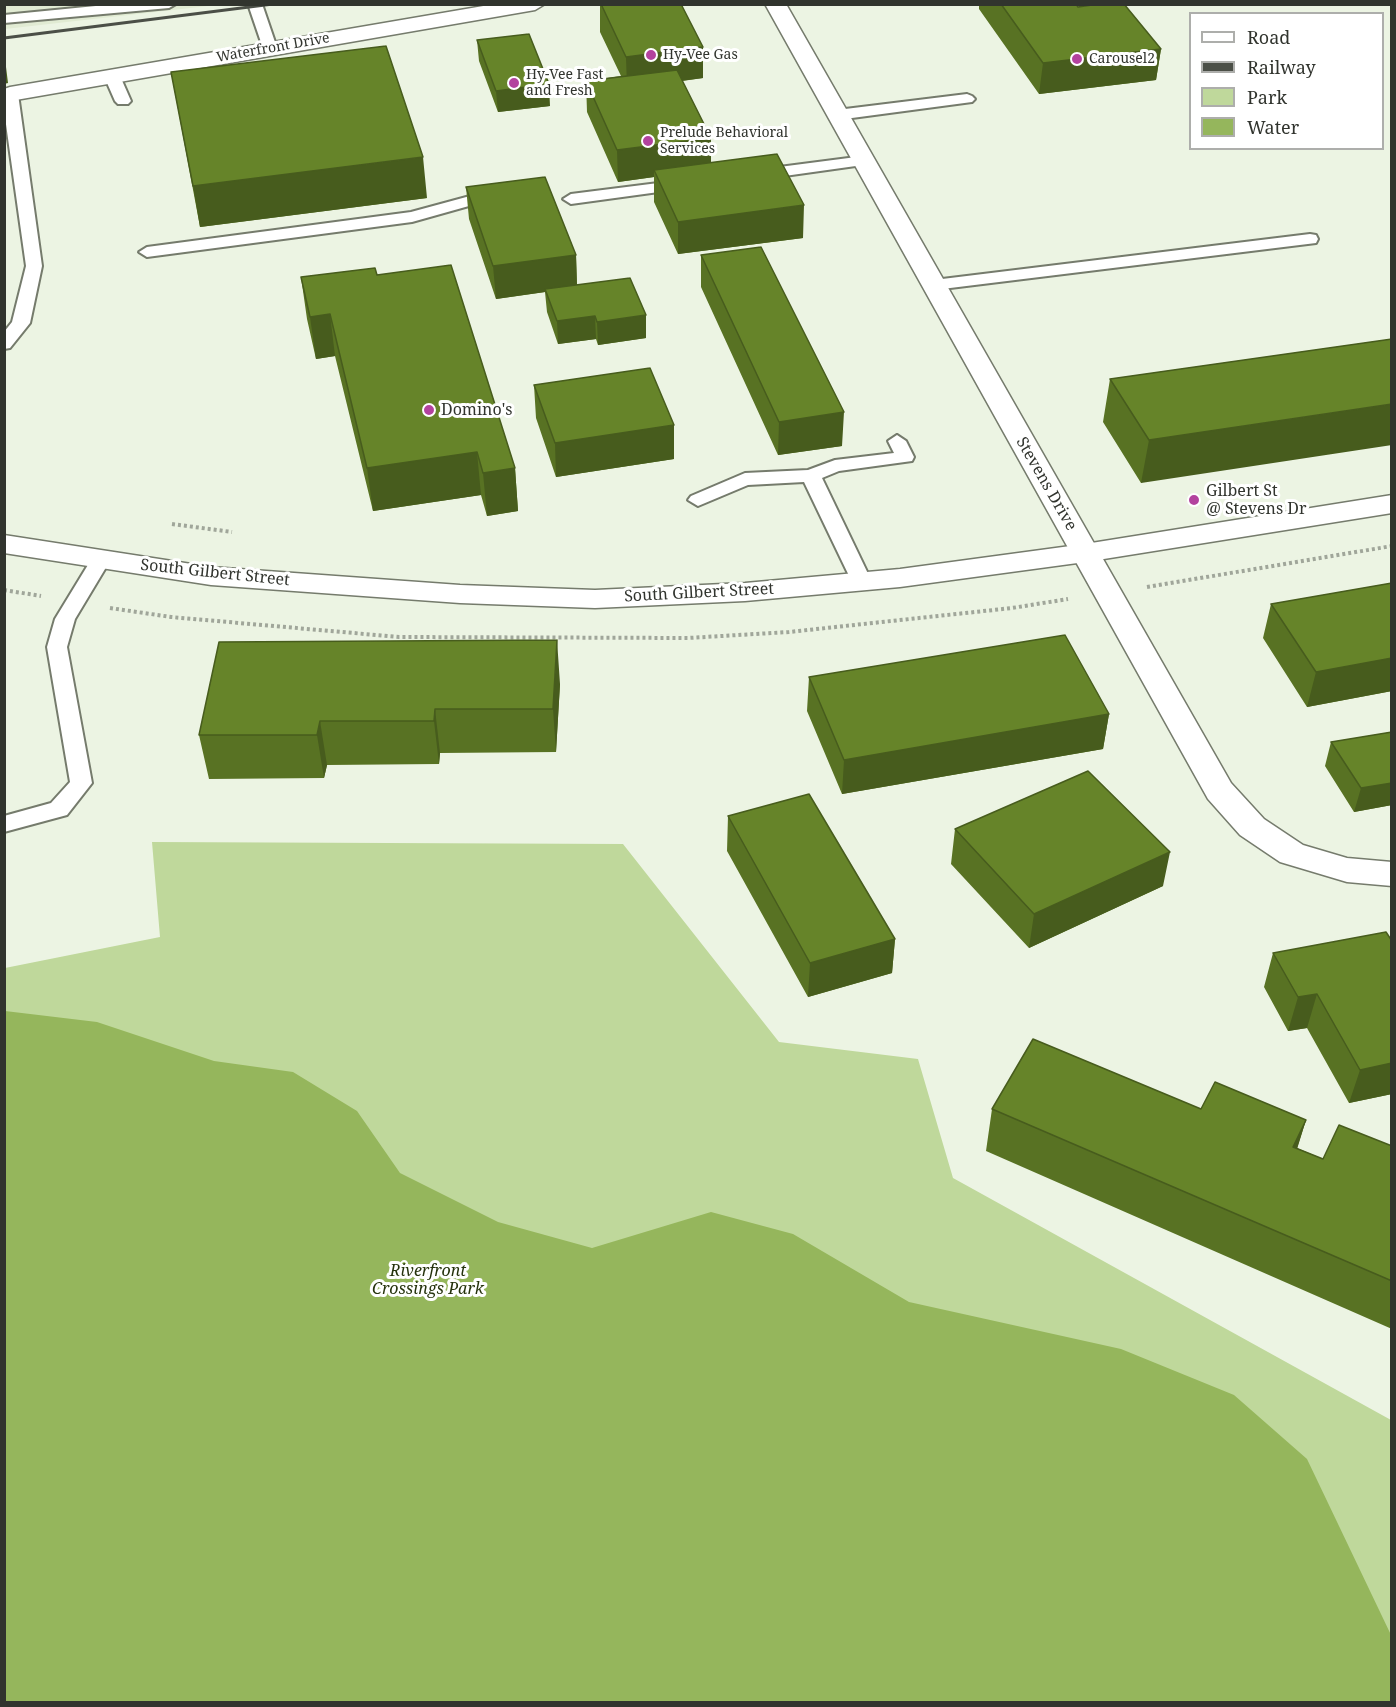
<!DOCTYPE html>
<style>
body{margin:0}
#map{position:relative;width:1396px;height:1707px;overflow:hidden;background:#ecf4e3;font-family:"Noto Serif",serif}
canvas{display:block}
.frame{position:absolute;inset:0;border:6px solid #31342e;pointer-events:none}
.legend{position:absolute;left:1189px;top:12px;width:195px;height:138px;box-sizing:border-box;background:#fff;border:2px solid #adaeab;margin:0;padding:8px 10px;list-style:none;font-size:18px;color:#31342e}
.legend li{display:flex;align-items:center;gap:12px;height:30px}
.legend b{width:30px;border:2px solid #adaeab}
</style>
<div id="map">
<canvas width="1396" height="1707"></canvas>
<div class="frame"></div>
<ul class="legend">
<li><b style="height:8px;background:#fff"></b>Road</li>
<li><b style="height:8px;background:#4b4f47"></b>Railway</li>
<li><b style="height:16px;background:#bfd89b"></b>Park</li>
<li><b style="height:16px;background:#95b65c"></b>Water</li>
</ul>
</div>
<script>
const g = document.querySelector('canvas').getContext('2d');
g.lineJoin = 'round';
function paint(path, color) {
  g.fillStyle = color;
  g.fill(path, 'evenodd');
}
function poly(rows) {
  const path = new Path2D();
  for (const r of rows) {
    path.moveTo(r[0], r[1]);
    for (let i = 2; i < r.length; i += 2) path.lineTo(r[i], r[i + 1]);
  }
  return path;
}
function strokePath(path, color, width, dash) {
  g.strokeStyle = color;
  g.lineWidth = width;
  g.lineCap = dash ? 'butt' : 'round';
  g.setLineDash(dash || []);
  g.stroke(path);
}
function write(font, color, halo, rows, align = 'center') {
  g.font = font + ' "Noto Serif",serif';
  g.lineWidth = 6;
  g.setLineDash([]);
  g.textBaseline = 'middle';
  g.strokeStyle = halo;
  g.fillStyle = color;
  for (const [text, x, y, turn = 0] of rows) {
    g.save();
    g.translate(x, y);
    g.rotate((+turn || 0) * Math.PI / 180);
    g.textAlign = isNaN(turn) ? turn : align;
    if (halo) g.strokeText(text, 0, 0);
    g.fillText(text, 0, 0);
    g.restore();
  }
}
const built = poly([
 [5,4,217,5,5,29]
]);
const green = poly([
 [152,842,623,844,779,1042,918,1059,953,1178,1391,1420,1391,1702,5,1702,5,968,160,937]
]);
const water = poly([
 [5,1011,97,1022,214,1061,293,1072,357,1111,400,1173,498,1222,592,1248,711,1212,793,1234,909,1302,1121,1349,1234,1395,1307,1459,1391,1635,1391,1702,5,1702]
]);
const path = poly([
 [172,524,232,532],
 [1147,587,1392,546],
 [4,590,41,596],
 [110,608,171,617,399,637,688,638,789,632,1012,608,1068,599]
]);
const service = poly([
 [116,4,176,4,169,8,4,23,4,15,116,4],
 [248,4,262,4,277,48,275,51,265,51,263,48,248,4],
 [112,71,120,76,131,101,128,104,118,104,115,101,104,76,112,71],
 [10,89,18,94,42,266,30,323,10,348,4,349,4,332,12,322,26,266,4,110,4,91,10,89],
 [967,94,972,96,975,99,972,102,837,120,829,115,837,110,967,94],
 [864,156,870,158,872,161,870,164,756,180,748,175,756,170,864,156],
 [682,180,688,182,690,185,688,188,571,204,563,199,571,194,682,180],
 [470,196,478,201,476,204,412,222,147,257,139,252,147,247,411,212,470,196],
 [1310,234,1316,235,1318,239,1316,243,934,290,925,285,934,280,1310,234],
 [897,435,906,441,914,457,912,461,839,471,822,478,872,582,869,586,855,586,852,582,804,482,748,485,698,506,688,500,691,496,745,473,808,470,835,460,894,453,888,441,897,435],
 [101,553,108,555,111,559,75,619,67,647,92,783,67,815,4,832,4,816,51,803,70,782,47,647,55,619,94,555,101,553]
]);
const minor = poly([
 [495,4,545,4,535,10,10,101,4,99,4,89,10,87,495,4],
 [765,4,786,4,1231,783,1264,819,1303,845,1347,858,1392,862,1392,886,1347,882,1280,862,1240,835,1208,799,765,4]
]);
const secondary = poly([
 [1392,495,1392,513,1085,562,900,587,745,601,595,608,460,603,211,585,4,553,4,535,211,567,460,585,595,590,745,583,900,569,1085,544,1392,495]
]);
const rail = poly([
 [4,38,273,4]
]);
const wall = poly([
 [600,4,681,4,703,78,682,81,711,162,803,238,678,254,654,202,654,177,618,182,587,112,586,81,621,76,600,32],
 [979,4,1076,4,1078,7,1161,49,1156,80,1039,94,979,9],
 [477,40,550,106,498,112,479,61],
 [171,72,427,198,200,227],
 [466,187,576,255,577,285,646,338,598,345,596,339,558,344,547,312,545,292,496,299,469,219],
 [701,255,842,446,778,455,701,287],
 [377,275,515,468,518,511,487,516,481,495,373,511,335,356,316,359,307,319,301,277],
 [1392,339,1141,483,1103,422,1110,379],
 [534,385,674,425,674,459,556,477,536,418],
 [1392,583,1392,691,1307,707,1263,638,1271,604],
 [809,677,1109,714,1103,749,842,794,807,711],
 [560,684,556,752,440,753,439,764,327,765,324,778,209,779,199,735],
 [1392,732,1392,805,1354,812,1325,766,1331,742],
 [728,816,895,939,892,973,808,997,727,851],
 [955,829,1163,886,1029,948,951,864],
 [1392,941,1392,1094,1349,1103,1307,1028,1288,1031,1264,987,1273,953],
 [992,1109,1201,1109,1306,1120,1297,1148,1323,1159,1392,1146,1392,1329,986,1151]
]);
const shadedWall = poly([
 [703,47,703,78,627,88,626,57],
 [1161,49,1156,80,1039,94,1043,63],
 [4,51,8,83,4,84],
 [549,84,550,106,498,112,496,91],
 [711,138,711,170,654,170,654,177,618,182,617,150],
 [423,157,427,198,200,227,193,186],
 [804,205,803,238,678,254,678,222],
 [576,255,577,288,545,289,545,292,496,299,493,266],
 [330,314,335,356,316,359,310,317],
 [646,315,646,338,598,345,597,322],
 [595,316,596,339,558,344,557,321],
 [1392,404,1392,445,1141,483,1149,440],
 [844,412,842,446,778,455,779,422],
 [674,425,674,459,556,477,555,443],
 [477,452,481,495,373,511,367,468],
 [515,468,518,511,487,516,483,473],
 [557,640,560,684,556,752,553,709],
 [1392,658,1392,691,1307,707,1316,672],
 [435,709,440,753,439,764,434,721],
 [1109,714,1103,749,842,794,844,760],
 [320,721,327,765,324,778,317,735],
 [1392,783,1392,805,1354,812,1361,788],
 [1170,852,1163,886,1029,948,1034,914],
 [895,939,892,973,808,997,810,963],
 [1317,994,1307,1028,1288,1031,1298,997],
 [1392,1063,1392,1094,1349,1103,1360,1070],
 [1306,1120,1293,1162,1293,1147]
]);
const building = poly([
 [601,4,681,4,703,47,626,57,601,4],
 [1001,4,1076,4,1078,7,1099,4,1124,4,1161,49,1043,63,1001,4],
 [529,34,549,84,496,91,477,40,529,34],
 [386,46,423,157,193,186,171,72,386,46],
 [677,70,711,138,617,150,586,81,677,70],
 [777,154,804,205,678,222,654,170,777,154],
 [545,177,576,255,493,266,466,187,545,177],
 [761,247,844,412,779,422,701,255,761,247],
 [451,265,515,468,483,473,477,452,367,468,330,314,310,317,301,277,375,268,377,275,451,265],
 [630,278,646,315,597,322,595,316,557,321,545,289,630,278],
 [1392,339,1392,404,1149,440,1110,379,1392,339],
 [650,368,674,425,555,443,534,385,650,368],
 [1392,583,1392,658,1316,672,1271,604,1392,583],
 [1065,635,1109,714,844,760,809,677,1065,635],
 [557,640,553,709,435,709,434,721,320,721,317,735,199,735,219,642,557,640],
 [1392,732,1392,783,1361,788,1331,742,1392,732],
 [1088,771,1170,852,1034,914,955,829,1088,771],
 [809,794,895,939,810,963,728,816,809,794],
 [1386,932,1392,941,1392,1063,1360,1070,1317,994,1298,997,1273,953,1386,932],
 [1033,1039,1201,1109,1215,1082,1306,1120,1293,1147,1323,1159,1339,1125,1392,1146,1392,1281,992,1109,1033,1039]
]);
const markers = [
 [651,55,6,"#b3429e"],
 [1077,59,6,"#b3429e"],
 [514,83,6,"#b3429e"],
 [648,141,6,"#b3429e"],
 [429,410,6,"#b3429e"],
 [1194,500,6,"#b3429e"]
];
const farStreetnames = [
 ["Waterfront Drive",273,48,-10]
];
const farPoinames = [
 ["Hy-Vee Gas",663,55],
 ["Carousel2",1089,59],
 ["Hy-Vee Fast",526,75],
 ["and Fresh",526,91],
 ["Prelude Behavioral",660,133],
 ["Services",660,149]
];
const poiNames = [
 ["Domino's",441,410],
 ["Gilbert St",1206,491],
 ["@ Stevens Dr",1206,509]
];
const streetNames = [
 ["Stevens Drive",1046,484,60],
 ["South Gilbert Street",215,573,6],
 ["South Gilbert Street",699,593,-3]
];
const parkNames = [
 ["Riverfront",428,1271],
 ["Crossings Park",428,1289]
];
paint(built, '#e1ebd3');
paint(green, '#bfd89b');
paint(water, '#95b65c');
strokePath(service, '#757b6c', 4);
strokePath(minor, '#757b6c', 3);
strokePath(secondary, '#757b6c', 3);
strokePath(path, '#a0a69a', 4, [3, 3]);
paint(service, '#fff');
paint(minor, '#fff');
paint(secondary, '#fff');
strokePath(rail, '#4b4f47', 3);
paint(wall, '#587223');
paint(shadedWall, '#475c1d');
paint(building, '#668429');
strokePath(building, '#475c1d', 1.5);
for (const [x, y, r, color] of markers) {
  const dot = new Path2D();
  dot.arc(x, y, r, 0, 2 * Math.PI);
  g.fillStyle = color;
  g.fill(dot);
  strokePath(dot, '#fff', 2);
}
write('14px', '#31342e', '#fff', farStreetnames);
write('14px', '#31342e', '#fff', farPoinames, 'left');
write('16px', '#31342e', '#fff', poiNames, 'left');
write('16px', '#31342e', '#fff', streetNames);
write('italic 16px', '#25320c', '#fff', parkNames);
</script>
